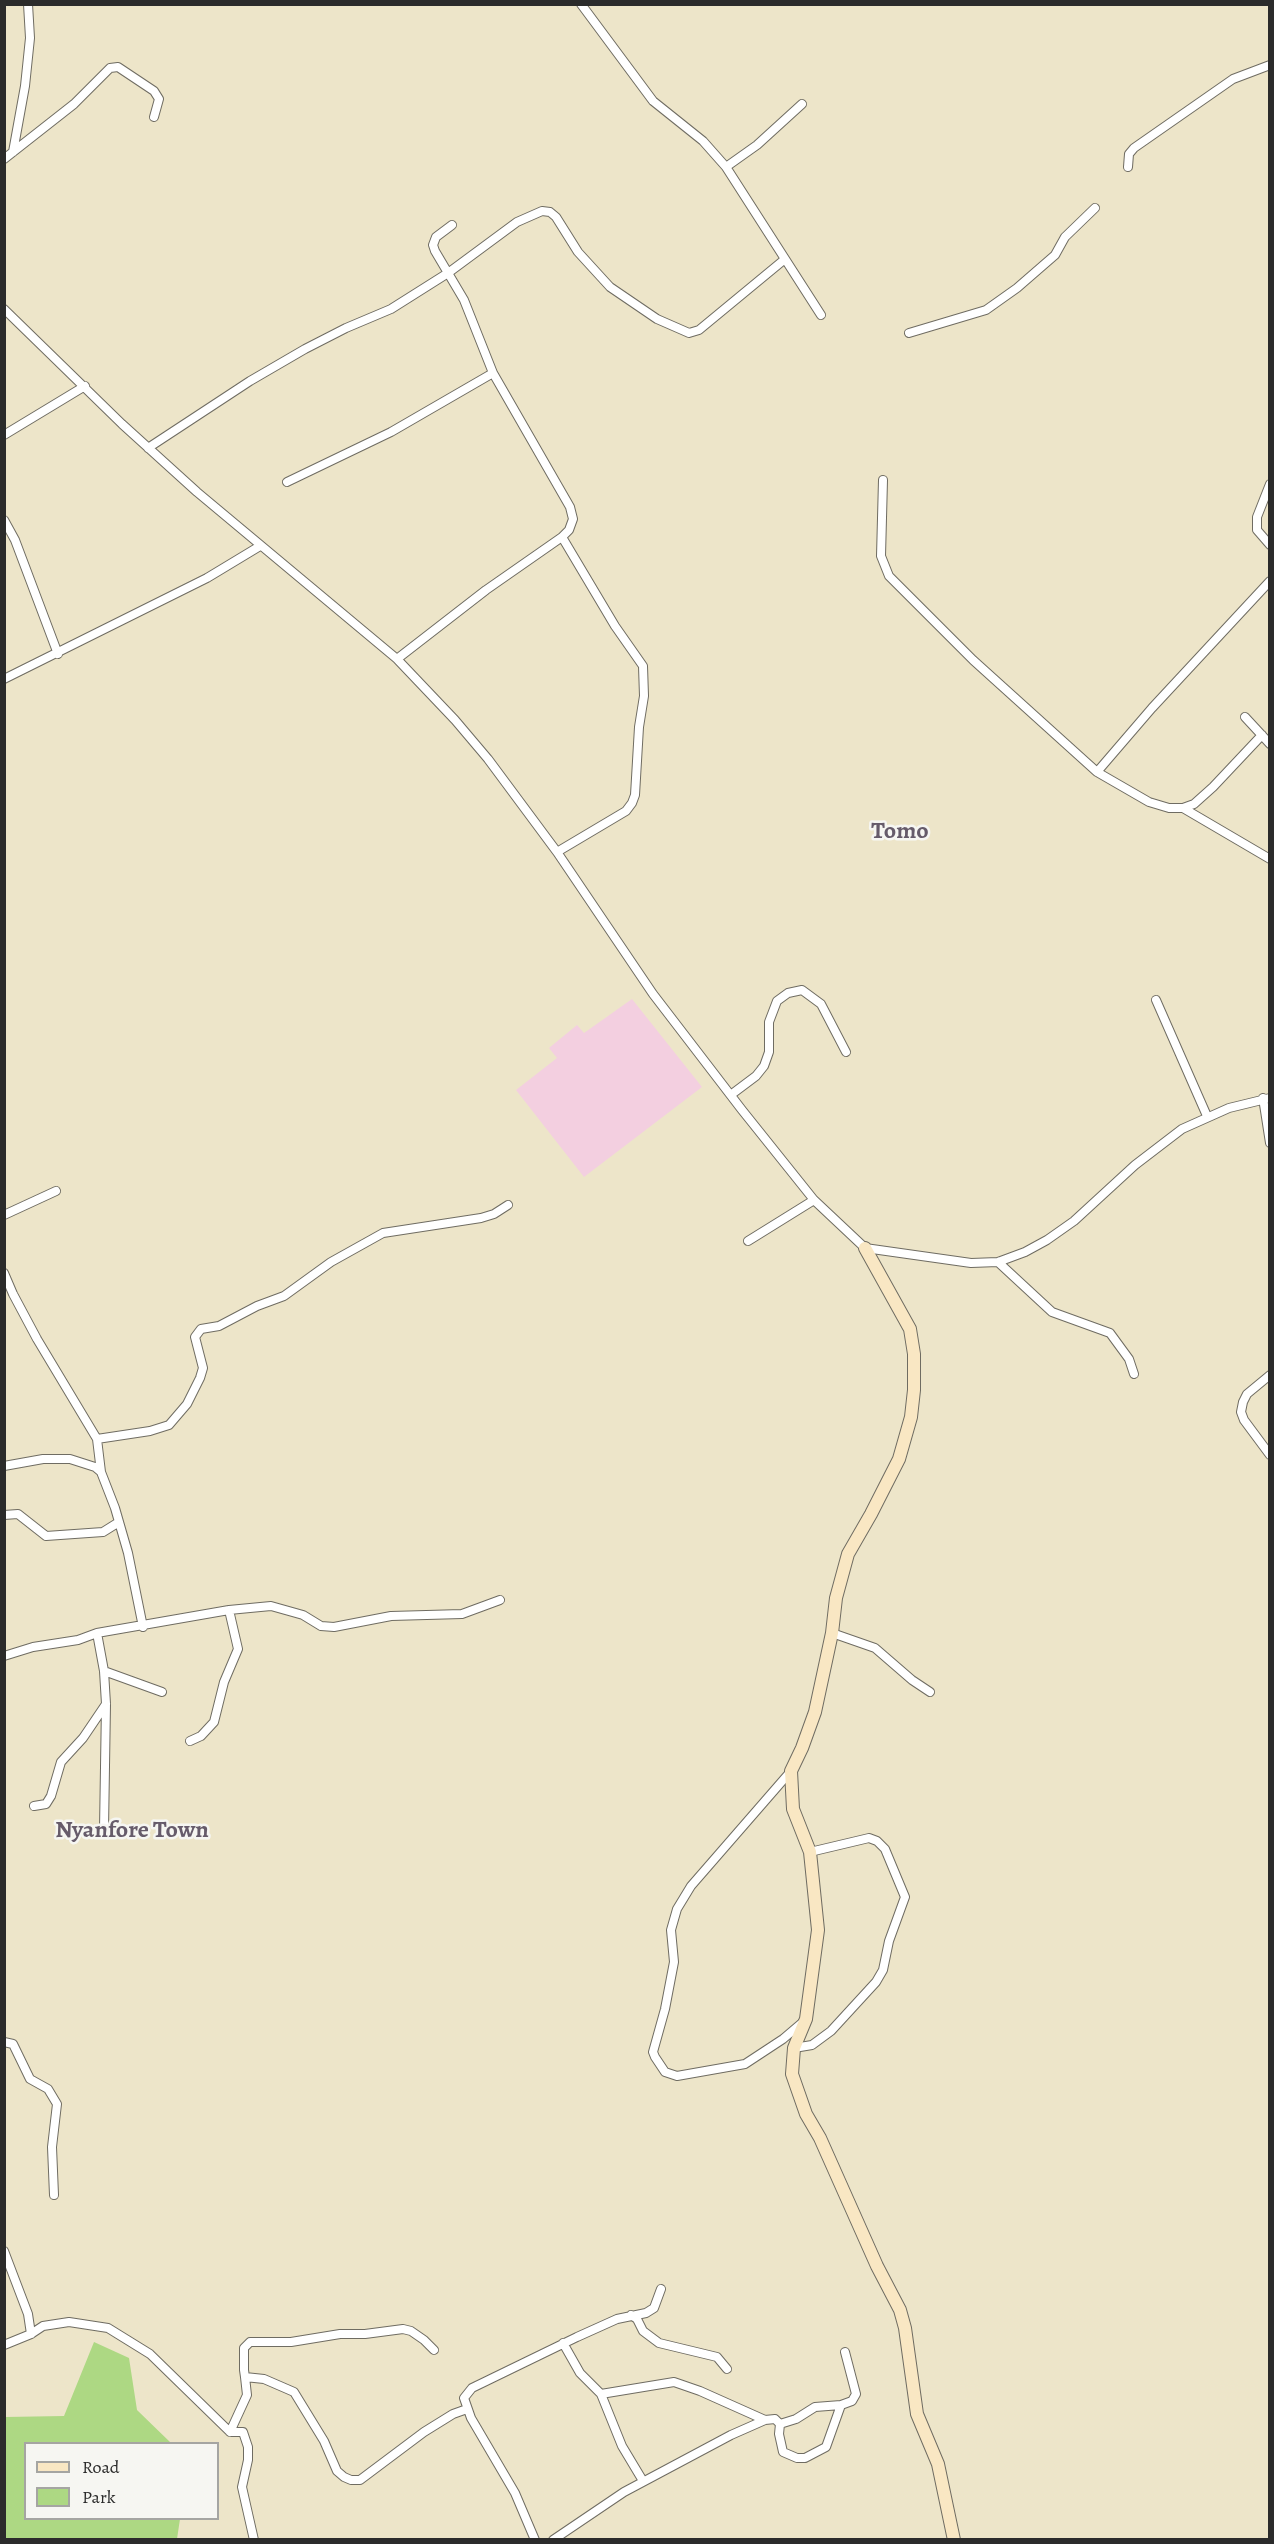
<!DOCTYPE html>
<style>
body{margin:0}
#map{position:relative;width:1274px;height:2544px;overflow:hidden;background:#ede5c9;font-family:Alegreya,serif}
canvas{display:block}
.frame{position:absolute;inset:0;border:6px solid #2b2b2b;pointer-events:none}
.legend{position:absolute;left:24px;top:2442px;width:195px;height:78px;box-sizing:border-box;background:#f6f6f2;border:2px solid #a5a5a2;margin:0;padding:8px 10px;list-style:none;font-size:18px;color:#2b2b2b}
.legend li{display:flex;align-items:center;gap:12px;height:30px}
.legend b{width:30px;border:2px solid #a5a5a2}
</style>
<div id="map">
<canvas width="1274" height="2544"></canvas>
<div class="frame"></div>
<ul class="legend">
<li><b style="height:8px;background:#f9e7c3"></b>Road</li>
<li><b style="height:16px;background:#add883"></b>Park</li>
</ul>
</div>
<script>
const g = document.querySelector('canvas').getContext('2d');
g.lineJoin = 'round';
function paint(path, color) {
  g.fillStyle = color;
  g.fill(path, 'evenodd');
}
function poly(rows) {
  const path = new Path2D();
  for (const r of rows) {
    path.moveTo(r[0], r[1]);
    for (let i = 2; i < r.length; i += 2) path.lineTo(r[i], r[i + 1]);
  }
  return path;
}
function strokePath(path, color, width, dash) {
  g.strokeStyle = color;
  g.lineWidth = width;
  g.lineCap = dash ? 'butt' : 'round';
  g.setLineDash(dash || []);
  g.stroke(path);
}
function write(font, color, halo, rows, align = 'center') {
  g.font = font + ' Alegreya,serif';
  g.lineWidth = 5;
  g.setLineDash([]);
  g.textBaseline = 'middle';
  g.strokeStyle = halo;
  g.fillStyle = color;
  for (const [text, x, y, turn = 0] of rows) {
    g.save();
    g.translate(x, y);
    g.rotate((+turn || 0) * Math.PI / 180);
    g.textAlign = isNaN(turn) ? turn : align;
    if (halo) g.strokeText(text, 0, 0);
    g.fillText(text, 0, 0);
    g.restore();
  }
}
const built = poly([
 [632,999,702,1087,584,1177,516,1090,557,1058,549,1048,577,1025,584,1033]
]);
const green = poly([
 [94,2342,129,2358,137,2410,171,2443,26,2444,26,2518,180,2519,177,2539,5,2539,5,2417,64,2416]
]);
const street = poly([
 [581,4,653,101,703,141,726,167,821,315],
 [13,152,25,86,30,38,28,4],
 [4,159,74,104,110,68,118,67,154,91,159,99,154,117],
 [726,167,757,145,802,104],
 [1128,167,1129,154,1134,148,1233,79,1270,65],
 [4,309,122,424,197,492,397,659,455,720,488,759,557,852,653,994,742,1110,814,1200,865,1248,971,1263,998,1262,1025,1252,1047,1240,1074,1221,1135,1165,1182,1129,1229,1108,1270,1098],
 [909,333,986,310,1017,288,1055,255,1065,237,1095,208],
 [4,435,85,386],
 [148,448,250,381,305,349,346,328,391,309,448,273,517,222,542,211,550,212,556,217,578,252,610,287,657,319,689,333,699,330,785,259],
 [883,480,881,556,889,576,973,660,1097,772,1149,802,1169,808,1183,808,1270,859],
 [287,482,391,432,493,373],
 [1270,484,1257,517,1257,530,1270,545],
 [4,520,15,540,58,654],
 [397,659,486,590,562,537,569,530,573,519,570,507,493,373,464,300,435,251,433,245,436,237,452,225],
 [4,679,207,578,260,546],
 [1245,717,1270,744],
 [1097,772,1152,708,1270,581],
 [1183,808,1194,804,1213,787,1262,735],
 [557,852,626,811,632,803,635,795,639,727,644,696,643,666,615,626,562,537],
 [1156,1000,1207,1116],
 [732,1094,756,1076,764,1066,769,1052,769,1022,777,1001,788,993,802,990,821,1004,846,1052],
 [1263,1098,1270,1143],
 [4,1215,56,1191],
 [748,1241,814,1200],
 [998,1262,1052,1312,1110,1333,1129,1359,1134,1374],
 [4,1273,13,1294,37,1339,97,1439,101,1472,115,1508,128,1553,143,1627],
 [1270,1375,1247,1394,1243,1402,1241,1412,1244,1420,1270,1455],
 [97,1439,150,1431,169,1425,187,1404,200,1378,203,1368,195,1337,201,1329,219,1326,257,1306,284,1296,331,1262,383,1233,481,1218,494,1214,508,1205],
 [4,1466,43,1459,70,1459,95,1467,101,1472],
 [4,1515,18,1514,46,1536,103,1532,119,1522],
 [97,1633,104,1671,106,1704,104,1829],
 [832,1633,875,1648,912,1680,930,1692],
 [4,1656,33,1647,78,1640,97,1633,229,1610,271,1606,303,1615,321,1626,334,1627,391,1616,462,1614,500,1600],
 [104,1671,162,1692],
 [190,1741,201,1736,214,1722,224,1682,238,1649,229,1610],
 [791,1771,691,1886,677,1909,671,1930,674,1962,665,2009,653,2052,655,2057,665,2072,677,2076,745,2064,783,2039,803,2022],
 [34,1806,46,1804,51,1796,61,1762,83,1738,106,1704],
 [4,2042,13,2044,30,2079,48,2089,57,2104,52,2147,54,2195],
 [794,2048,812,2045,831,2031,876,1982,883,1970,889,1941,905,1897,885,1849,877,1841,869,1838,810,1852],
 [4,2251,28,2314,31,2334],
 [631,2315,637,2319,643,2331,659,2343,717,2357,727,2369],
 [563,2343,580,2373,601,2394,622,2446,643,2481],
 [4,2345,31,2334,43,2326,69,2322,108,2328,150,2354,230,2432,243,2432,248,2447,248,2460,242,2487,254,2540],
 [434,2350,424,2340,411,2331,403,2329,365,2334,340,2334,291,2342,250,2342,244,2348,244,2370,245,2377,264,2379,294,2392,324,2441,337,2471,344,2477,351,2480,360,2480,424,2432,453,2414,467,2409],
 [601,2394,674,2382,700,2391,765,2420],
 [780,2424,779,2434,783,2452,797,2458,805,2458,826,2447,841,2405],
 [230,2432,247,2395,245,2377],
 [535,2540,515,2493,471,2418,464,2398,472,2388,577,2337,617,2319,646,2313,654,2308,661,2289],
 [553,2540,624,2492,731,2435,765,2420,775,2419,780,2424,796,2419,815,2407,841,2405,852,2401,856,2394,845,2352]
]);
const secondary = poly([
 [865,1248,910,1329,914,1354,914,1390,911,1417,899,1459,871,1514,848,1554,836,1598,832,1633,815,1712,802,1748,791,1771,793,1809,810,1852,818,1930,806,2019,794,2048,792,2074,806,2114,820,2138,877,2266,900,2310,905,2328,917,2414,938,2464,954,2540]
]);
const districtNames = [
 ["Tomo",900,832],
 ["Nyanfore Town",132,1831]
];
paint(built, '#f3cfe0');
paint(green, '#add883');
strokePath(street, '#6f6c62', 10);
strokePath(secondary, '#6f6c62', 14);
strokePath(street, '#fff', 8);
strokePath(secondary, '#f9e7c3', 12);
write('bold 24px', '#665b6a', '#f6f6f2', districtNames);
</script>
